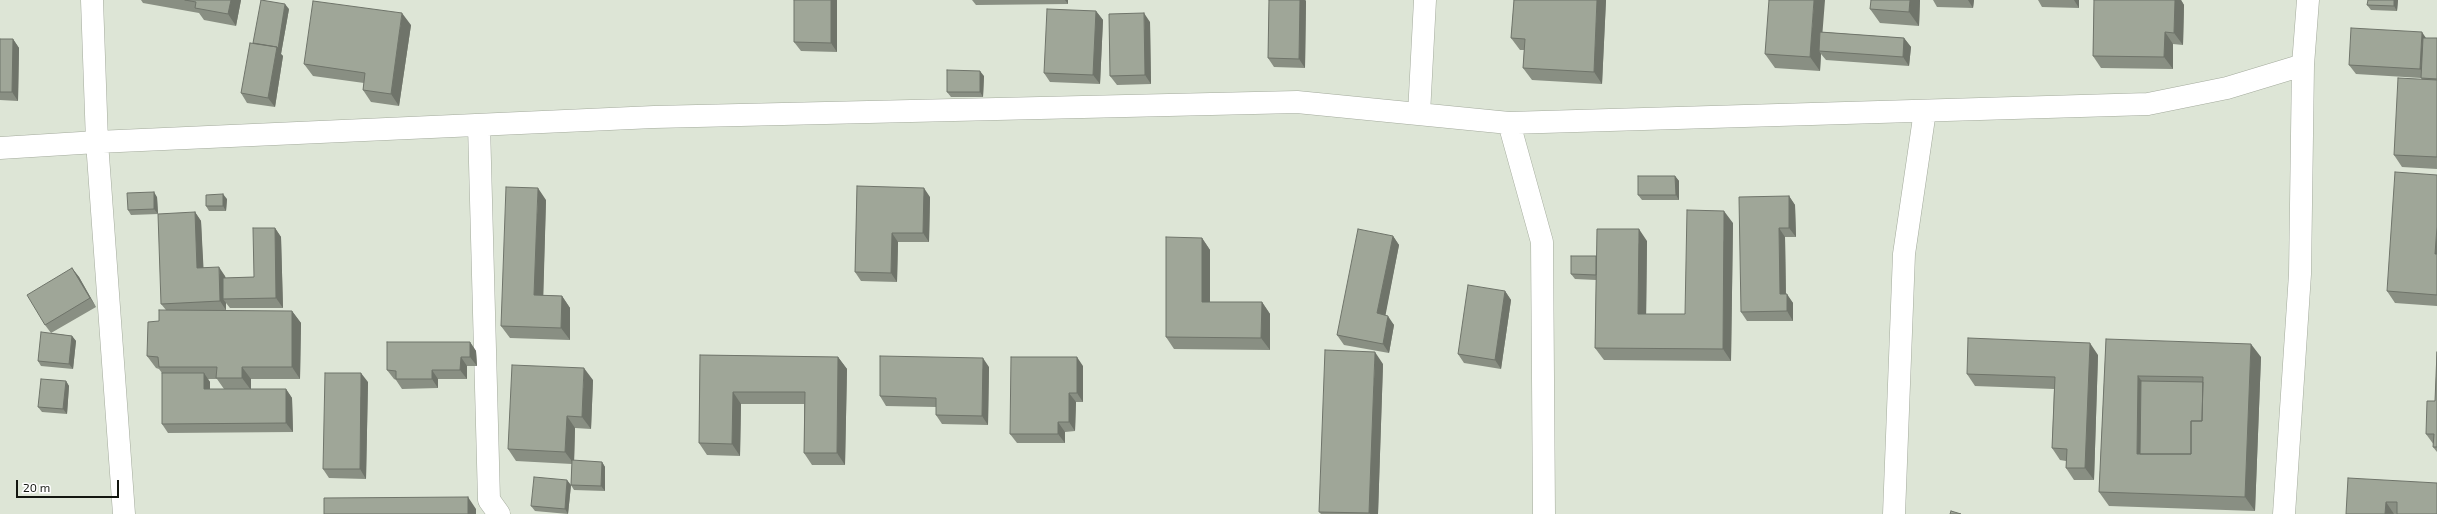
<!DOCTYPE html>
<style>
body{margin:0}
#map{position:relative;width:2437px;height:514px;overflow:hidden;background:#dde5d6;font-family:"Exo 2",sans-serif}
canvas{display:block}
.scale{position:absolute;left:16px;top:480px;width:103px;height:18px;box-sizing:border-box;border:2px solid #131610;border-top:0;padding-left:5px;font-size:12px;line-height:14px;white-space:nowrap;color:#131610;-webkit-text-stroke:3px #fff;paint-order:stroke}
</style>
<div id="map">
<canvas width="2437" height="514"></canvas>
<div class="scale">20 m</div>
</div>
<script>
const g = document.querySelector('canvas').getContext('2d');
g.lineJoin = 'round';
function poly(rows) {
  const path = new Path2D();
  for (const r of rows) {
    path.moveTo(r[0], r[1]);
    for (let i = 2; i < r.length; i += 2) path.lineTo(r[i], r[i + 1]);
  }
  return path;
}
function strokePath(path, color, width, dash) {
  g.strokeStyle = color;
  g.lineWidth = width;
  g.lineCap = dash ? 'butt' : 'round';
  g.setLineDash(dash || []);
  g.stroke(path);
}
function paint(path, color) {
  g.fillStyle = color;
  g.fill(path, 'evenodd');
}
const minor = poly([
 [92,0,97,142,124,514],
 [1419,114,1425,0],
 [1509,123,1542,242,1544,514],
 [479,125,489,500,499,514],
 [0,148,97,142,654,117,1297,102,1509,123,2148,104,2227,88,2303,65],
 [1894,514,1904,254,1925,111],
 [2284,514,2300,274,2303,65,2308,0]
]);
const wall = poly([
 [141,0,241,0,236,26,204,20,199,13,143,3],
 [794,0,837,0,837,52,801,51,794,42],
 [972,0,1068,0,1068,4,976,5],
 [1269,0,1305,0,1306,1,1305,68,1274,67,1268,58],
 [1514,0,1606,0,1602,84,1532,80,1523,68,1524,50,1520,50,1511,38],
 [1920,0,1919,26,1880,23,1870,9],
 [1933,0,1974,0,1973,8,1937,7],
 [2038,0,2079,0,2079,8,2042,7],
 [2094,0,2181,0,2184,5,2183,45,2173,44,2173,69,2101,68,2093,56],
 [2398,0,2397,11,2371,10,2367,5],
 [289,9,281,54,283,56,275,107,247,103,241,93,253,43],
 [1096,11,1103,20,1100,84,1050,82,1044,73],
 [1150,22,1151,84,1117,85,1110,76],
 [411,25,399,106,371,102,363,90,364,83,313,76,304,64],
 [1823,32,1904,38,1911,47,1909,66,1826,60,1821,54,1820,71,1775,68,1765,54],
 [2426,38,2437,38,2437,169,2402,167,2394,155,2422,79,2421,78,2356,74,2349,65],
 [0,39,13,39,19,48,18,101,0,100],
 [984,76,983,97,951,97,947,92],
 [2437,175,2437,306,2395,303,2387,291],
 [1675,176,1679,181,1679,200,1642,200,1638,195],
 [857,186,930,197,929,242,898,242,897,282,861,281,855,272],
 [1789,196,1795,205,1796,237,1785,237,1786,294,1793,303,1793,321,1747,321,1741,312],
 [157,197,158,214,131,215,128,210],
 [227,199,226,211,209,211,206,206],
 [546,200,543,295,562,296,570,308,570,340,510,338,501,326],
 [195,212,201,221,203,268,225,276,226,278,254,277,275,228,281,237,283,308,230,308,226,303,226,310,219,311,292,311,301,323,300,379,251,379,251,389,286,389,292,398,293,432,168,433,162,424,162,373,159,369,156,368,147,356,166,310,161,304],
 [208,379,217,379,224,389,210,389,210,382],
 [1733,223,1731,361,1604,360,1595,348,1596,280,1575,279,1571,274,1596,256,1647,241,1646,314,1685,314],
 [1393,236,1399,245,1385,315,1394,325,1389,353,1344,345,1337,335],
 [1202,238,1210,250,1210,302,1262,302,1270,314,1270,350,1174,349,1166,337],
 [72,268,79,277,96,307,51,333,72,336,76,341,73,369,41,366,38,361,51,333,45,325],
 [1505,291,1511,300,1501,369,1464,363,1458,354],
 [2106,339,2261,357,2255,511,2109,506,2099,492],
 [470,342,476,351,477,366,467,366,467,379,438,379,438,388,402,389,396,380,394,379,387,370],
 [2437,352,2437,452,2433,447,2434,445,2426,434,2435,401],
 [700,355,838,357,847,369,845,465,812,465,804,453,804,404,741,404,740,456,707,455,699,443],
 [2098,355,2094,480,2074,480,2066,468,2066,461,2060,460,2052,448,2054,389,1975,386,1967,374],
 [1383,364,1378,514,1321,514,1319,512],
 [1083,366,1083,402,1076,402,1075,431,1065,432,1065,443,1017,443,1010,434],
 [989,367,988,425,942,424,936,415,936,407,886,406,880,396],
 [593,380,591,429,575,428,574,461,602,462,605,467,605,491,574,490,571,485,568,514,535,511,531,506,571,485,572,464,516,461,508,449],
 [66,381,69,386,67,414,42,412,38,407],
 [368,382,366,479,329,478,323,469],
 [2437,483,2437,514,2346,514]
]);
const shadedWall = poly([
 [231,0,241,0,236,26,228,14],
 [831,0,837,0,837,52,831,43],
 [1065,0,1068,0,1068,4],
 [1300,0,1305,0,1306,1,1305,68,1299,59],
 [1597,0,1606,0,1602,84,1594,72],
 [1814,0,1825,0,1821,51,1819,51,1821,54,1820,71,1810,57],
 [1910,0,1920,0,1919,26,1909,12],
 [1968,0,1974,0,1973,8],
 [2074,0,2079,0,2079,8],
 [2175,0,2181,0,2184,5,2183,45,2174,33],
 [2394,0,2398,0,2397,11,2394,6],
 [285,4,289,9,281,54,283,56,275,107,268,98,277,47],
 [1096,11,1103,20,1100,84,1093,75],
 [402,13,411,25,399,106,391,94],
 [1144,13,1150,22,1151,84,1145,75],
 [2165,32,2173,44,2173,69,2164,57],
 [2422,32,2428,41,2426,78,2420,69],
 [1904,38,1911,47,1909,66,1903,57],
 [13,39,19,48,18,101,12,92],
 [980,71,984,76,983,97,980,92],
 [1675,176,1679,181,1679,200,1676,195],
 [538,188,546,200,543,307,534,295],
 [924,188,930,197,929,242,923,233],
 [154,192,157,197,158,214,154,209],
 [223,194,227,199,226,211,223,206],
 [1789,196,1795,205,1796,237,1789,228],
 [1724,211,1733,223,1731,361,1723,349],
 [195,212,201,221,204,277,197,268],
 [2437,227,2437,256,2435,254],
 [275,228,281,237,283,308,276,298],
 [1779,228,1785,237,1786,303,1780,294],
 [1639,229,1647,241,1646,326,1638,314],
 [892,233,898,242,897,282,891,273],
 [1393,236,1399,245,1384,323,1377,313],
 [1202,238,1210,250,1210,314,1202,302],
 [219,267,225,276,226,299,223,299,226,303,226,310,220,301],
 [72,268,79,277,96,307,90,298],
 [1505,291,1511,300,1501,369,1495,360],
 [1787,294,1793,303,1793,321,1787,311],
 [562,296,570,308,570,340,561,328],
 [1262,302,1270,314,1270,350,1261,338],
 [292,311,301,323,300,379,292,367],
 [1388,316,1394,325,1389,353,1383,344],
 [72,336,76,341,73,369,69,364],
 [470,342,476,351,477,366,470,357],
 [2090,343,2098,355,2094,480,2085,468],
 [2251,344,2261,357,2255,511,2245,497],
 [1375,352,1383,364,1378,514,1370,514,1369,513],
 [461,357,467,366,467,379,460,370],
 [838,357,847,369,845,465,837,453],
 [1077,357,1083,366,1083,402,1077,393],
 [983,358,989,367,988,425,982,416],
 [242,367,251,379,251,390,242,378],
 [584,368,593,380,591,429,582,417],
 [432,370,438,379,438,388,432,379],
 [204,373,210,382,210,398,204,389],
 [361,373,368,382,366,479,360,469],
 [2138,376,2148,390,2147,458,2137,454],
 [66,381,69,386,67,414,63,409],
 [286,389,292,398,293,432,286,423],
 [733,392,741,404,740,456,732,444],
 [1069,393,1076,402,1075,431,1069,422],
 [567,416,575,428,574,464,565,452],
 [1058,422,1065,432,1065,443,1058,434],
 [602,462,605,467,605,491,601,486],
 [567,480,571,485,568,514,565,509],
 [468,497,476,509,476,514,468,514],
 [2386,502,2394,514,2385,514]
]);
const building = poly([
 [185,0,231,0,228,14,195,8,196,2,185,0],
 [261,0,285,4,278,49,277,47,253,43,261,0],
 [794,0,831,0,831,43,794,42,794,0],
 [1269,0,1300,0,1299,59,1268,58,1269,0],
 [1514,0,1597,0,1594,72,1523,68,1525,39,1511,38,1514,0],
 [1769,0,1814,0,1810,57,1765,54,1769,0],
 [1871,0,1910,0,1909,12,1870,9,1871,0],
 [2094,0,2175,0,2174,33,2165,32,2164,57,2093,56,2094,0],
 [2368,0,2394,0,2394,6,2367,5,2368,0],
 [313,1,402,13,391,94,363,90,365,73,304,64,313,1],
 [1047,9,1096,11,1093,75,1044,73,1047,9],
 [1144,13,1145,75,1110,76,1109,14,1144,13],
 [2351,28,2422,32,2420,69,2349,65,2351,28],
 [1820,32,1904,38,1903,57,1819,51,1820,32],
 [2423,38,2437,38,2437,79,2421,78,2423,38],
 [0,39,13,39,12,92,0,92,0,39],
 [250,43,277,47,268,98,241,93,250,43],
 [947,70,980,71,980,92,947,92,947,70],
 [2398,78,2437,80,2437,157,2394,155,2398,78],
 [2395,172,2437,175,2437,227,2435,254,2437,254,2437,295,2387,291,2395,172],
 [1638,176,1675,176,1676,195,1638,195,1638,176],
 [857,186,924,188,923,233,892,233,891,273,855,272,857,186],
 [506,187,538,188,534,295,562,296,561,328,501,326,506,187],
 [154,192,154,209,128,210,127,193,154,192],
 [223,194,223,206,206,206,206,195,223,194],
 [1789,196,1789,228,1779,228,1780,294,1787,294,1787,311,1741,312,1739,197,1789,196],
 [1687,210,1724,211,1723,349,1595,348,1597,229,1639,229,1638,314,1685,314,1687,210],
 [195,212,197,268,219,267,220,301,161,304,158,214,195,212],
 [253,228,275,228,276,298,223,299,223,278,254,277,253,228],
 [1358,229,1393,236,1377,313,1388,316,1383,344,1337,335,1358,229],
 [1166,237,1202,238,1202,302,1262,302,1261,338,1166,337,1166,237],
 [1571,256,1596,256,1596,275,1571,274,1571,256],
 [72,268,90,298,45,325,27,295,72,268],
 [1468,285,1505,291,1495,360,1458,354,1468,285],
 [159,310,292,311,292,367,242,367,242,378,216,378,217,367,159,367,158,357,147,356,148,322,159,321,159,310],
 [41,332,72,336,69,364,38,361,41,332],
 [1968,338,2090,343,2085,468,2066,468,2067,449,2052,448,2055,377,1967,374,1968,338],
 [2106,339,2251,344,2245,497,2099,492,2106,339],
 [2138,376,2203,377,2202,421,2191,421,2191,454,2137,454,2138,376],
 [387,342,470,342,470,357,461,357,460,370,432,370,432,379,396,379,396,371,387,370,387,342],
 [1325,350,1375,352,1369,513,1319,512,1325,350],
 [2437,352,2437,447,2433,447,2434,434,2426,434,2427,401,2435,401,2437,352],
 [700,355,838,357,837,453,804,453,805,392,733,392,732,444,699,443,700,355],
 [880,356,983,358,982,416,936,415,936,398,880,396,880,356],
 [1011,357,1077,357,1077,393,1069,393,1069,422,1058,422,1058,434,1010,434,1011,357],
 [512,365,584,368,582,417,567,416,565,452,508,449,512,365],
 [162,373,204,373,204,389,286,389,286,423,162,424,162,373],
 [325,373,361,373,360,469,323,469,325,373],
 [41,379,66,381,63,409,38,407,41,379],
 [2141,381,2203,382,2202,421,2191,421,2191,454,2140,454,2141,381],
 [572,460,602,462,601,486,571,485,572,460],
 [534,477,567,480,565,509,531,506,534,477],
 [2348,478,2437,483,2437,514,2397,514,2397,502,2386,502,2385,514,2346,514,2348,478],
 [468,497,468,514,324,514,324,498,468,497],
 [1951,511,1961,514,1950,514,1951,511]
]);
strokePath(minor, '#a3aa9c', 23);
strokePath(minor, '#fff', 22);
paint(wall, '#898f83');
paint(shadedWall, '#6f746a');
paint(building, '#9fa698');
strokePath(building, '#6f746a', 1);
</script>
